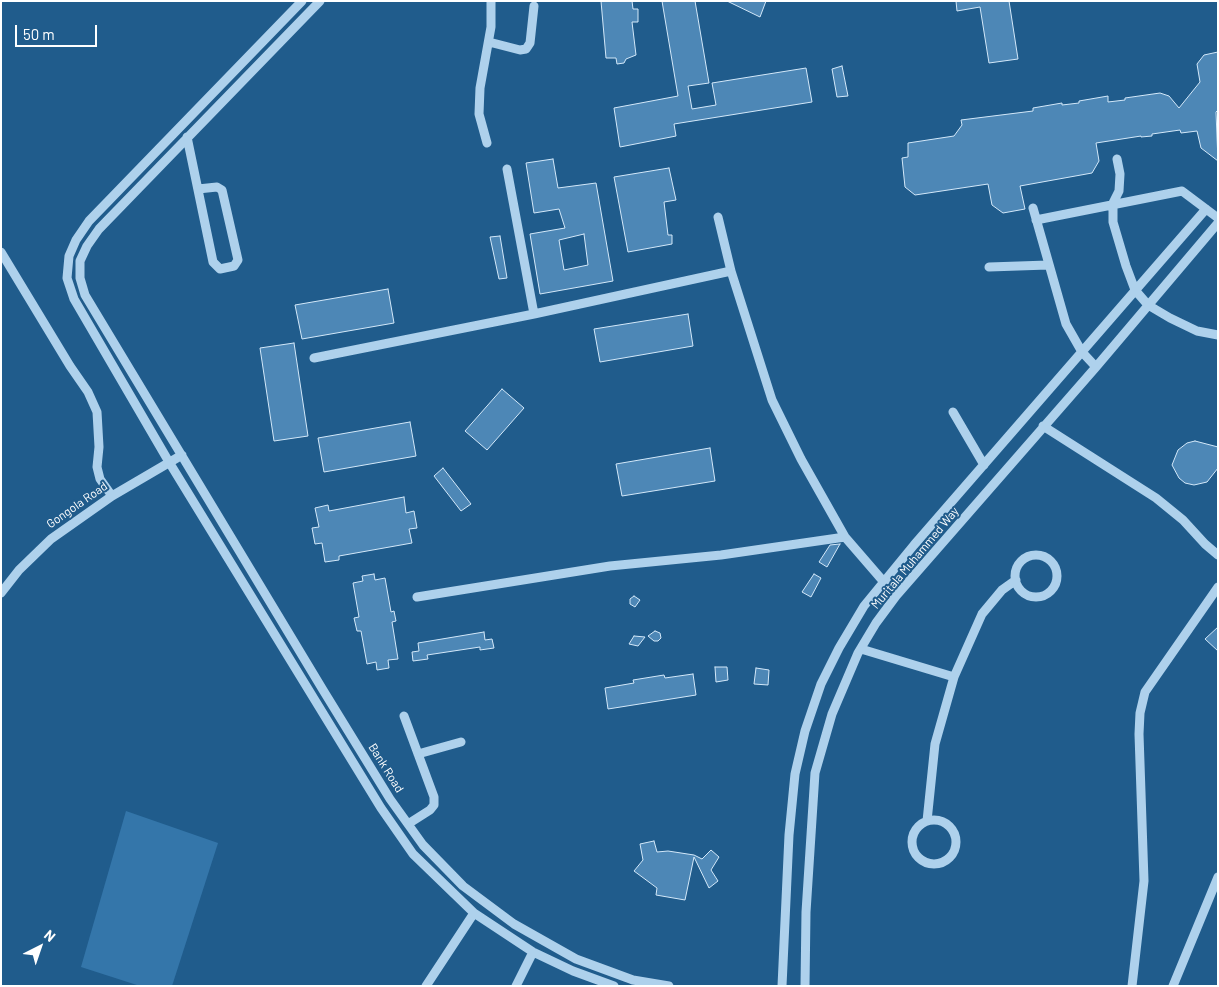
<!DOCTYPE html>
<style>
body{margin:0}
#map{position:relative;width:1219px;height:987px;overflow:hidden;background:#205c8c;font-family:Barlow,sans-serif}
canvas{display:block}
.frame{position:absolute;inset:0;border:2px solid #fff;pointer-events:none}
.north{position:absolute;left:15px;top:922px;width:50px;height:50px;-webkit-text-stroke:4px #205c8c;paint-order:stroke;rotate:41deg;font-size:14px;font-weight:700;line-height:20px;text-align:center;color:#fff}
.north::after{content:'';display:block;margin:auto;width:18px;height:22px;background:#fff;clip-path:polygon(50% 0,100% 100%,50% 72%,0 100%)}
.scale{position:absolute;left:15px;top:25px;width:82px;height:22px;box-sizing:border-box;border:2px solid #fff;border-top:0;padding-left:6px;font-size:15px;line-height:18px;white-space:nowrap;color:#fff;-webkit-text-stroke:4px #205c8c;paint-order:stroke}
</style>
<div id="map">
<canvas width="1219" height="987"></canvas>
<div class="frame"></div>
<div class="north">N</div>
<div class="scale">50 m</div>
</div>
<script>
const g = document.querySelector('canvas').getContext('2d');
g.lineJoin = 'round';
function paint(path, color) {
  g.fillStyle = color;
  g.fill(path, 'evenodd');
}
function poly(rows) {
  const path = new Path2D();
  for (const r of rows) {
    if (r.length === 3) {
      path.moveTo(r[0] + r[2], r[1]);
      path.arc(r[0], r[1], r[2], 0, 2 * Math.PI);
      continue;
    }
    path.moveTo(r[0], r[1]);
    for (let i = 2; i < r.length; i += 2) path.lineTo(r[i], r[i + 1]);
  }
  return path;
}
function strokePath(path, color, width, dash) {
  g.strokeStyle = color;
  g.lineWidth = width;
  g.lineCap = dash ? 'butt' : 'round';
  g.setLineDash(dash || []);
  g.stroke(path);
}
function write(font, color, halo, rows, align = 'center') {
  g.font = font + ' Barlow,sans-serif';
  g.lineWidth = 4;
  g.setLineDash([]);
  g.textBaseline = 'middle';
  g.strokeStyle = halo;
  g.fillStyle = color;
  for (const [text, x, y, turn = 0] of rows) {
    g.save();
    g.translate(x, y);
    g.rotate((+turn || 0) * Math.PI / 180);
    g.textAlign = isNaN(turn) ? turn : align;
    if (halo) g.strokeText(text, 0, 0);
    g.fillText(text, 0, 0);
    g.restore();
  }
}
const green = poly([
 [126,811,218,843,172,986,140,986,81,967]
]);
const building = poly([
 [601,1,632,1,633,9,638,9,638,22,632,22,636,55,626,59,624,63,617,64,616,58,606,58,601,1],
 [662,1,695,1,709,83,688,86,692,109,716,105,712,83,806,68,812,102,674,124,676,136,620,147,614,108,678,96,662,1],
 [727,1,766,1,760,17,727,1],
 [956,1,1009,1,1018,59,989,63,980,7,957,11,956,1],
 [1218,52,1218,110,1216,112,1218,161,1201,148,1197,131,1181,133,1180,130,1152,134,1152,136,1141,137,1141,136,1096,143,1099,161,1092,173,1020,186,1025,209,1003,213,992,205,988,184,915,195,905,187,902,158,908,157,908,143,954,136,962,125,961,120,1033,111,1033,108,1062,103,1062,105,1079,103,1079,101,1108,96,1108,102,1125,100,1125,98,1160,93,1169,96,1179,108,1200,82,1197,64,1204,55,1218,52],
 [842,66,848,96,837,97,832,69,842,66],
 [553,159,558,188,596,183,613,281,540,294,530,234,565,228,559,209,534,213,526,163,553,159],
 [584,234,588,265,564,270,559,240,584,234],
 [669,168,676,200,664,202,668,235,672,235,672,244,628,252,614,177,669,168],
 [500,236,507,278,499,279,490,237,500,236],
 [388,289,394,323,302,339,295,305,388,289],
 [688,314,693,346,600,362,594,329,688,314],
 [294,343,308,436,274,441,260,348,294,343],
 [502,389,524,408,487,450,465,431,502,389],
 [410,422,416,456,324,472,318,438,410,422],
 [1195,441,1218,447,1218,468,1207,482,1194,485,1185,483,1179,478,1172,465,1178,450,1187,443,1195,441],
 [710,448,715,481,622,496,616,464,710,448],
 [443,468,471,504,461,511,434,476,443,468],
 [404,497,406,513,414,511,417,528,409,529,412,543,339,556,339,560,325,562,322,543,315,544,312,528,319,527,315,508,328,505,329,511,404,497],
 [840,544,827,567,819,562,830,545,840,544],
 [374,574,375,580,385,578,391,612,394,611,396,621,392,622,398,659,388,660,389,668,377,670,376,662,367,664,361,631,357,631,354,618,359,617,353,583,363,581,362,576,374,574],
 [814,574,821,578,811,597,802,592,814,574],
 [634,596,640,600,635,607,630,604,630,599,634,596],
 [1218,627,1218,651,1205,639,1218,627],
 [655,631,660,633,661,638,658,641,654,641,648,636,655,631],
 [484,632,485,640,492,639,494,648,480,650,480,647,427,655,428,659,413,661,412,652,419,651,418,643,484,632],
 [634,636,645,637,638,646,629,644,634,636],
 [715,667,727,667,728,680,716,682,715,667],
 [756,668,769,670,768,685,754,684,756,668],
 [693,674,696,695,608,709,605,688,634,683,633,680,664,675,665,678,693,674],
 [654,841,657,852,668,851,694,855,702,859,711,850,719,857,711,870,718,881,709,888,694,857,685,900,656,895,657,888,634,871,643,860,640,844,654,841]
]);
const minor = poly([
 [302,1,89,221,76,240,69,256,67,278,74,299,169,462,381,808,413,854,474,913,533,952,573,971,614,986],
 [320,1,99,229,87,246,80,261,80,278,85,295,323,690,390,799,423,845,463,886,514,924,576,959,633,980,669,986],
 [489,42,520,50,526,49,530,43,534,6],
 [187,137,213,262,220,269,234,266,238,260,222,190,217,187,198,189],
 [487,143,479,114,480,88,491,27,491,1],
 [1117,159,1120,174,1119,191,1113,203,1113,222,1126,266,1135,290,1148,305,1170,318,1197,331,1218,335],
 [507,169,534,314],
 [1033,208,1066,324,1082,352,1096,367],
 [718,217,731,271,772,400,801,459,845,537,896,596],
 [1036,220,1182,191,1218,218],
 [1,252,70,366,88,392,97,412,99,447,97,467,100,479,112,496],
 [989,267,1048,265],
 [314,358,534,314,731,271],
 [953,412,984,465],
 [1043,426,1156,498,1183,520,1205,544,1218,555],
 [1036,576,21],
 [1,593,19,570,51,539,112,496,182,455],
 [417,597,610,566,721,555,845,537],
 [861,649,954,677],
 [404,716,434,797,434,805,430,810,408,824],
 [418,754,461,742],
 [934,842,22],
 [927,821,935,744,954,677,982,614,1002,590,1016,580],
 [426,986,474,913],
 [516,986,533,952],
 [782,986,789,835,795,774,805,731,821,684,839,648,864,606,914,545,1206,209],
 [805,986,806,912,815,773,832,714,858,653,876,623,896,596,1096,367,1218,223],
 [1132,986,1144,881,1139,734,1140,713,1145,692,1218,587],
 [1173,986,1218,877]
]);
const streetNames = [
 ["Gongola Road",77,505,-35],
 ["Muritala Muhammed Way",915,558,-50],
 ["Bank Road",386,768,58]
];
paint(green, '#3476aa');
paint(building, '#4d87b6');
strokePath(building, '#d3e8f9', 1);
strokePath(minor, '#aed1ec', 9);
write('12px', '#fff', '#205c8c', streetNames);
</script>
